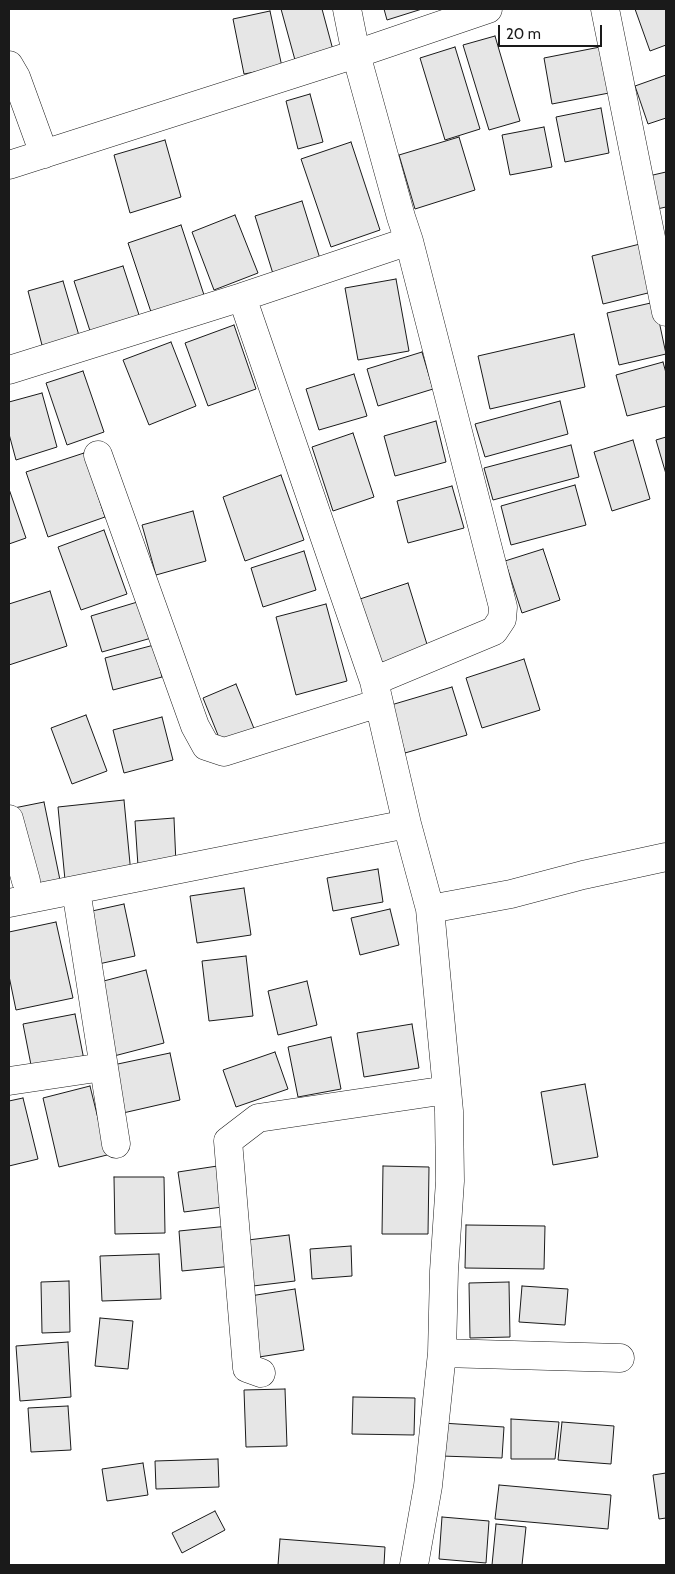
<!DOCTYPE html>
<style>
body{margin:0}
#map{position:relative;width:675px;height:1574px;overflow:hidden;background:#fff;font-family:Cabin,sans-serif}
canvas{display:block}
.frame{position:absolute;inset:0;border:10px solid #1a1a1a;pointer-events:none}
.scale{position:absolute;left:498px;top:25px;width:104px;height:22px;box-sizing:border-box;border:2px solid #1a1a1a;border-top:0;padding-left:6px;font-size:15px;line-height:18px;white-space:nowrap;color:#1a1a1a;-webkit-text-stroke:4px #fff;paint-order:stroke}
</style>
<div id="map">
<canvas width="675" height="1574"></canvas>
<div class="frame"></div>
<div class="scale">20 m</div>
</div>
<script>
const g = document.querySelector('canvas').getContext('2d');
g.lineJoin = 'round';
function paint(path, color) {
  g.fillStyle = color;
  g.fill(path, 'evenodd');
}
function poly(rows) {
  const path = new Path2D();
  for (const r of rows) {
    path.moveTo(r[0], r[1]);
    for (let i = 2; i < r.length; i += 2) path.lineTo(r[i], r[i + 1]);
  }
  return path;
}
function strokePath(path, color, width, dash) {
  g.strokeStyle = color;
  g.lineWidth = width;
  g.lineCap = dash ? 'butt' : 'round';
  g.setLineDash(dash || []);
  g.stroke(path);
}
const building = poly([
 [281,9,322,9,333,50,295,60,281,9],
 [384,9,422,9,387,20,384,9],
 [635,9,666,9,666,45,650,51,635,9],
 [270,11,282,67,244,74,233,19,270,11],
 [495,36,520,121,489,130,463,45,495,36],
 [455,47,480,129,445,140,420,58,455,47],
 [600,47,609,93,552,104,544,58,600,47],
 [666,75,666,118,648,124,635,86,666,75],
 [310,94,323,142,298,149,286,101,310,94],
 [601,108,609,153,565,162,556,117,601,108],
 [544,127,552,167,510,175,502,135,544,127],
 [459,137,475,190,415,209,399,155,459,137],
 [165,140,181,197,130,213,114,155,165,140],
 [351,142,380,230,331,247,301,159,351,142],
 [666,172,666,207,648,211,640,178,666,172],
 [302,201,321,262,274,277,255,216,302,201],
 [235,215,258,273,214,290,192,232,235,215],
 [181,225,205,298,152,315,128,243,181,225],
 [640,244,652,292,603,304,592,256,640,244],
 [123,266,140,318,91,334,74,281,123,266],
 [396,279,409,351,358,360,345,288,396,279],
 [63,281,80,339,43,349,28,291,63,281],
 [655,302,666,354,619,365,607,313,655,302],
 [234,325,256,389,208,406,185,343,234,325],
 [574,334,585,387,490,409,478,356,574,334],
 [171,342,196,406,149,425,123,360,171,342],
 [422,352,433,389,378,406,367,369,422,352],
 [663,362,666,373,666,406,627,416,616,375,663,362],
 [83,371,104,432,67,445,46,383,83,371],
 [354,374,367,416,319,430,306,389,354,374],
 [42,393,57,447,16,460,9,434,9,402,42,393],
 [560,401,568,434,485,457,475,424,560,401],
 [436,421,446,462,395,476,384,436,436,421],
 [353,433,374,497,333,511,312,447,353,433],
 [666,437,666,474,656,440,666,437],
 [633,440,650,499,612,511,594,452,633,440],
 [571,445,579,477,493,500,484,468,571,445],
 [84,453,105,517,48,537,26,472,84,453],
 [281,475,304,540,245,561,223,497,281,475],
 [575,485,586,525,511,545,501,506,575,485],
 [452,486,464,528,408,543,397,501,452,486],
 [9,489,26,538,9,544,9,489],
 [193,511,206,561,156,575,142,525,193,511],
 [104,530,127,594,81,610,58,547,104,530],
 [543,549,560,600,522,613,505,561,543,549],
 [304,551,316,590,263,607,251,568,304,551],
 [408,583,430,654,379,670,357,600,408,583],
 [50,591,67,646,9,665,9,604,50,591],
 [144,600,155,637,102,652,91,616,144,600],
 [326,604,347,681,296,695,276,617,326,604],
 [154,645,162,677,113,690,105,658,154,645],
 [524,659,540,710,482,728,466,678,524,659],
 [236,684,255,731,222,745,203,698,236,684],
 [452,687,467,735,405,753,391,705,452,687],
 [86,715,107,771,72,784,51,728,86,715],
 [162,717,173,760,124,773,113,730,162,717],
 [124,800,131,874,65,880,58,807,124,800],
 [44,802,60,880,31,887,14,808,44,802],
 [174,818,176,864,138,866,135,821,174,818],
 [378,869,383,902,333,911,327,878,378,869],
 [244,888,251,935,197,943,190,896,244,888],
 [124,904,135,956,94,965,83,913,124,904],
 [390,909,399,945,360,955,351,918,390,909],
 [56,922,73,998,16,1010,9,976,9,932,56,922],
 [246,956,253,1016,209,1021,202,961,246,956],
 [146,970,164,1043,114,1056,96,983,146,970],
 [307,981,317,1025,278,1035,268,991,307,981],
 [75,1014,84,1060,32,1070,23,1024,75,1014],
 [412,1024,419,1068,364,1077,357,1033,412,1024],
 [331,1037,341,1089,298,1097,288,1047,331,1037],
 [275,1052,288,1089,236,1107,223,1070,275,1052],
 [170,1053,180,1100,123,1113,113,1065,170,1053],
 [585,1084,598,1157,553,1165,541,1092,585,1084],
 [90,1086,107,1155,59,1167,43,1098,90,1086],
 [23,1098,38,1159,9,1166,9,1101,23,1098],
 [224,1165,230,1206,184,1212,178,1172,224,1165],
 [383,1166,429,1167,428,1234,382,1234,383,1166],
 [114,1177,164,1177,165,1233,115,1234,114,1177],
 [466,1225,545,1226,544,1269,465,1268,466,1225],
 [229,1226,233,1266,182,1271,179,1231,229,1226],
 [289,1235,295,1281,253,1286,248,1240,289,1235],
 [351,1246,352,1276,312,1279,310,1249,351,1246],
 [159,1254,161,1299,102,1301,100,1256,159,1254],
 [69,1281,70,1332,42,1333,41,1282,69,1281],
 [509,1282,510,1337,470,1338,469,1283,509,1282],
 [522,1286,568,1289,565,1325,519,1322,522,1286],
 [295,1289,304,1350,259,1357,250,1296,295,1289],
 [100,1318,133,1321,128,1369,95,1366,100,1318],
 [68,1342,71,1397,20,1401,16,1346,68,1342],
 [285,1389,287,1446,246,1447,244,1390,285,1389],
 [353,1397,415,1398,414,1435,352,1434,353,1397],
 [68,1406,71,1450,31,1452,28,1408,68,1406],
 [511,1419,559,1422,555,1459,511,1459,511,1419],
 [562,1422,614,1426,611,1464,558,1460,562,1422],
 [442,1423,504,1427,502,1458,441,1456,442,1423],
 [218,1459,219,1487,156,1489,155,1461,218,1459],
 [143,1463,148,1495,107,1501,102,1469,143,1463],
 [666,1473,666,1518,659,1519,653,1475,666,1473],
 [499,1485,611,1495,608,1529,495,1519,499,1485],
 [215,1511,225,1530,182,1553,172,1533,215,1511],
 [442,1517,489,1521,486,1563,439,1559,442,1517],
 [496,1524,526,1527,522,1565,492,1565,496,1524],
 [280,1539,385,1547,384,1565,278,1565,280,1539]
]);
const minor = poly([
 [347,9,356,54,401,217,409,241,503,607,502,619,494,631,374,681,407,824,430,909,449,1111,450,1181,444,1271,442,1353,428,1486,414,1565],
 [605,9,666,312],
 [9,65,16,77,44,154],
 [9,165,356,54,488,9],
 [242,297,409,241],
 [9,370,242,297,374,681],
 [98,455,195,726,206,746,224,752,379,703],
 [9,819,26,881],
 [76,890,116,1144],
 [9,903,407,824],
 [430,909,511,894,583,875,666,857],
 [9,1081,103,1067],
 [442,1353,620,1358],
 [261,1373,247,1368,228,1141,258,1118,447,1090]
]);
paint(building, '#e6e6e6');
strokePath(building, '#1a1a1a', 1);
strokePath(minor, '#1a1a1a', 29);
strokePath(minor, '#fff', 28);
</script>
